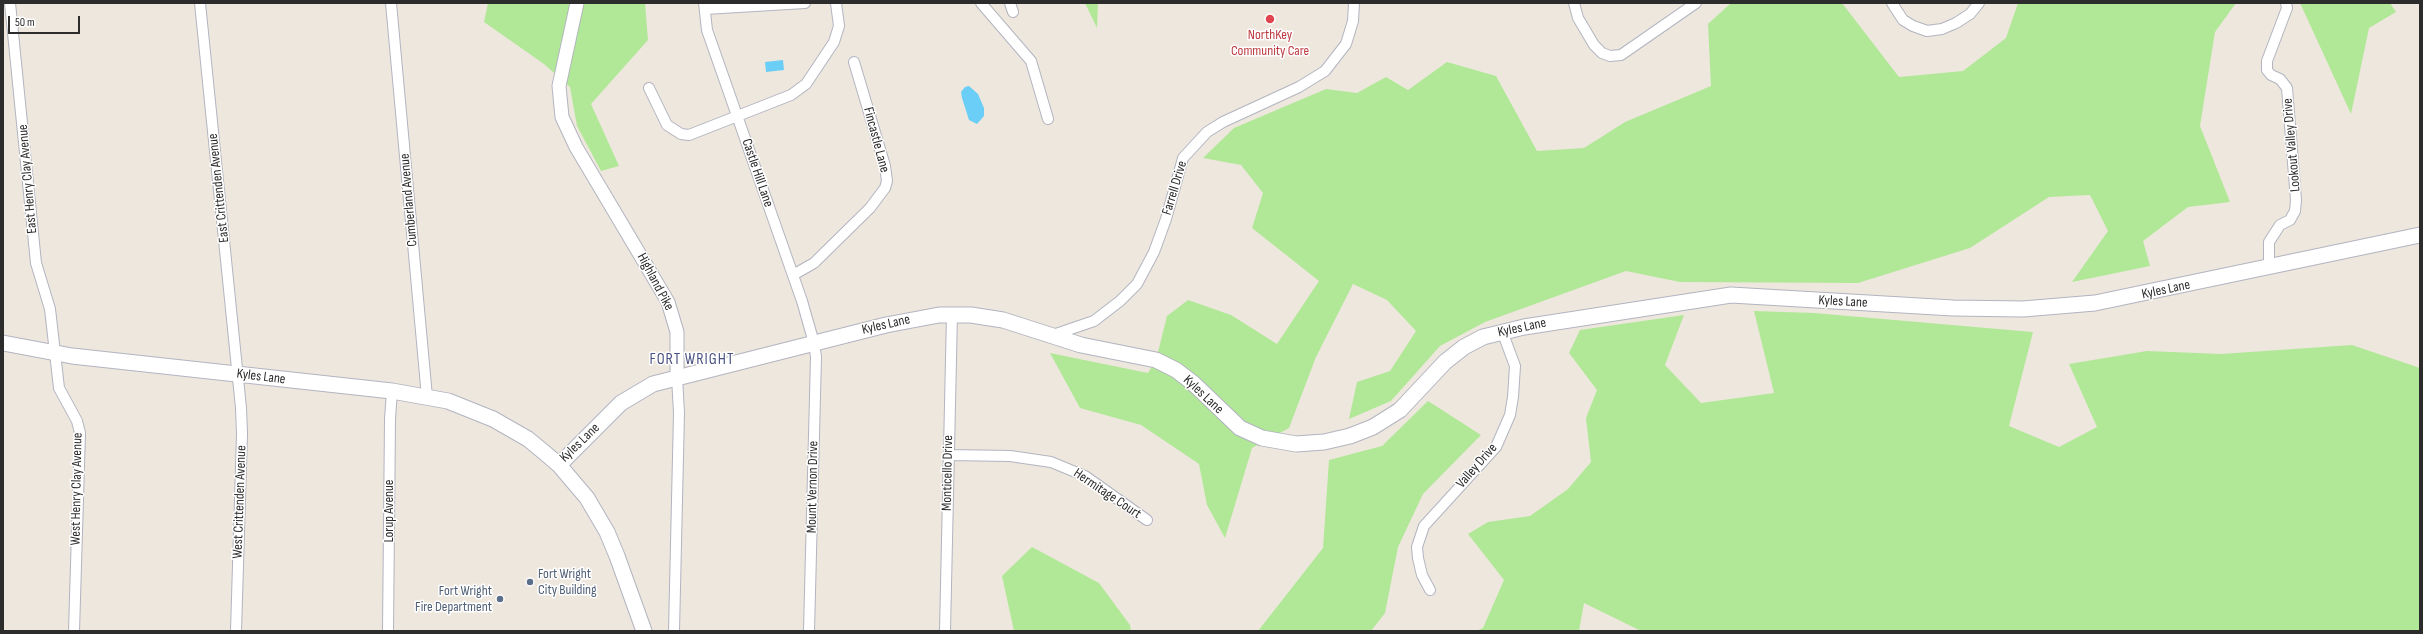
<!DOCTYPE html>
<style>
body{margin:0}
#map{position:relative;width:2423px;height:634px;overflow:hidden;background:#eee7de;font-family:"Sofia Sans Condensed",sans-serif}
canvas{display:block}
.frame{position:absolute;inset:0;border:4px solid #2c2c2c;pointer-events:none}
.scale{position:absolute;left:8px;top:16px;width:72px;height:18px;box-sizing:border-box;border:2px solid #2c2c2c;border-top:0;padding-left:5px;font-size:12px;line-height:14px;white-space:nowrap;color:#2c2c2c;-webkit-text-stroke:3px #fff;paint-order:stroke}
</style>
<div id="map">
<canvas width="2423" height="634"></canvas>
<div class="frame"></div>
<div class="scale">50 m</div>
</div>
<script>
const g = document.querySelector('canvas').getContext('2d');
g.lineJoin = 'round';
function paint(path, color) {
  g.fillStyle = color;
  g.fill(path, 'evenodd');
}
function poly(rows) {
  const path = new Path2D();
  for (const r of rows) {
    path.moveTo(r[0], r[1]);
    for (let i = 2; i < r.length; i += 2) path.lineTo(r[i], r[i + 1]);
  }
  return path;
}
function strokePath(path, color, width, dash) {
  g.strokeStyle = color;
  g.lineWidth = width;
  g.lineCap = dash ? 'butt' : 'round';
  g.setLineDash(dash || []);
  g.stroke(path);
}
function write(font, color, halo, rows, align = 'center') {
  g.font = font + ' "Sofia Sans Condensed",sans-serif';
  g.lineWidth = 3;
  g.setLineDash([]);
  g.textBaseline = 'middle';
  g.strokeStyle = halo;
  g.fillStyle = color;
  for (const [text, x, y, turn = 0] of rows) {
    g.save();
    g.translate(x, y);
    g.rotate((+turn || 0) * Math.PI / 180);
    g.textAlign = isNaN(turn) ? turn : align;
    if (halo) g.strokeText(text, 0, 0);
    g.fillText(text, 0, 0);
    g.restore();
  }
}
const green = poly([
 [488,3,645,3,648,40,591,104,619,166,601,171,577,126,570,87,544,64,484,22],
 [1085,3,1098,3,1097,28],
 [1731,3,1842,3,1899,77,1963,71,2006,38,2018,3,2236,3,2215,32,2200,126,2230,202,2188,207,2143,241,2150,266,2072,282,2108,231,2090,195,2049,197,1970,248,1858,283,1680,282,1626,271,1485,322,1440,346,1391,401,1349,419,1357,382,1390,371,1416,331,1387,300,1353,284,1316,357,1289,428,1252,448,1225,538,1207,505,1199,464,1141,425,1080,408,1050,353,1148,373,1156,360,1167,316,1188,300,1231,315,1277,344,1319,281,1252,228,1263,193,1241,165,1203,158,1234,128,1326,89,1357,93,1386,77,1408,90,1447,62,1496,76,1537,151,1584,148,1625,122,1711,86,1708,24],
 [2300,3,2390,3,2396,12,2369,28,2351,114],
 [1754,311,1814,313,2033,332,2009,426,2059,447,2097,427,2069,364,2147,351,2221,354,2352,345,2420,368,2420,631,1639,630,1584,603,1579,631,1476,631,1483,628,1504,580,1468,534,1488,522,1530,516,1568,489,1591,462,1586,418,1597,390,1569,353,1580,330,1684,315,1665,365,1701,403,1774,393],
 [1428,401,1481,435,1423,494,1398,547,1385,613,1371,631,1258,631,1323,548,1329,460,1382,446],
 [1032,547,1099,583,1130,625,1131,631,1014,631,1002,576]
]);
const water = poly([
 [783,60,784,70,766,72,765,62],
 [969,86,978,94,984,108,984,116,977,124,969,120,962,98,961,92,965,87]
]);
const minor = poly([
 [10,3,36,263,50,309,59,388,77,421,80,433,74,631],
 [200,3,241,408,242,434,236,631],
 [391,3,427,397],
 [704,3,707,30,802,301,814,343,816,357,809,631],
 [981,3,1031,61,1048,119],
 [1010,3,1013,12],
 [1574,3,1578,18,1594,45,1602,53,1610,56,1621,55,1696,3],
 [1892,3,1903,20,1913,26,1927,31,1942,29,1956,23,1970,14,1979,3],
 [705,9,805,3],
 [649,88,667,125,681,134,689,135,791,95,806,84,834,42,839,26,836,3],
 [2269,267,2269,242,2280,225,2290,220,2295,211,2296,200,2287,88,2280,79,2271,75,2267,70,2267,61,2287,8,2286,3],
 [793,275,814,263,870,208,885,188,887,181,885,166,854,62],
 [1053,335,1094,321,1120,301,1137,284,1154,252,1166,219,1183,158,1207,132,1223,122,1299,87,1325,71,1346,44,1353,21,1354,3],
 [949,455,1010,456,1051,462,1085,476,1147,520],
 [1430,590,1422,575,1418,558,1417,547,1424,526,1496,447,1510,415,1513,397,1515,366,1502,331],
 [388,631,390,419,392,391],
 [674,631,679,413,677,377],
 [945,631,952,314]
]);
const tertiary = poly([
 [577,3,559,86,562,117,576,147,668,302,677,332,677,377]
]);
const secondary = poly([
 [3,343,72,356,392,391,448,401,493,419,528,439,545,453,559,465,587,498,607,532,617,556,644,631],
 [559,465,621,403,653,384,886,325,939,315,971,315,1003,320,1081,345,1156,360,1176,370,1193,383,1240,428,1262,438,1296,444,1324,442,1350,436,1373,427,1400,410,1445,362,1464,347,1483,337,1524,327,1731,295,1953,308,2023,309,2095,303,2420,235]
]);
const markers = [
 [1270,19,5,"#e0444e"],
 [530,582,4,"#5c6f8a"],
 [500,599,4,"#5c6f8a"]
];
const healthNames = [
 ["NorthKey",1270,35],
 ["Community Care",1270,51]
];
const streetNames = [
 ["Fincastle Lane",876,140,75],
 ["Lookout Valley Drive",2292,145,-95],
 ["Castle Hill Lane",757,173,71],
 ["East Henry Clay Avenue",28,179,-95],
 ["East Crittenden Avenue",219,188,-96],
 ["Farrell Drive",1175,188,-73],
 ["Cumberland Avenue",409,200,-95],
 ["Highland Pike",655,282,62],
 ["Kyles Lane",2166,290,-12],
 ["Kyles Lane",1843,302,3],
 ["Kyles Lane",886,325,-13],
 ["Kyles Lane",1522,328,-12],
 ["Kyles Lane",261,377,7],
 ["Kyles Lane",1203,395,43],
 ["Kyles Lane",580,443,-44],
 ["Valley Drive",1477,466,-49],
 ["Monticello Drive",948,473,-89],
 ["Mount Vernon Drive",813,487,-89],
 ["West Henry Clay Avenue",77,489,-89],
 ["Hermitage Court",1107,494,34],
 ["West Crittenden Avenue",240,502,-88],
 ["Lorup Avenue",389,511,-90]
];
const serviceNames = [
 ["Fort Wright",538,574],
 ["City Building",538,590],
 ["Fort Wright",492,591,"right"],
 ["Fire Department",492,607,"right"]
];
const quarterNames = [
 ["FORT WRIGHT",692,360]
];
paint(green, '#b1e897');
paint(water, '#6bcef6');
strokePath(minor, '#b2b4c0', 12);
strokePath(tertiary, '#b2b4c0', 15);
strokePath(secondary, '#b2b4c0', 17);
strokePath(minor, '#fff', 10);
strokePath(tertiary, '#fff', 13);
strokePath(secondary, '#fff', 15);
for (const [x, y, r, color] of markers) {
  const dot = new Path2D();
  dot.arc(x, y, r, 0, 2 * Math.PI);
  g.fillStyle = color;
  g.fill(dot);
  strokePath(dot, '#fff', 1.5);
}
write('14px', '#be3a42', '#fff', healthNames);
write('14px', '#2c2c2c', '#fff', streetNames);
write('14px', '#4e5e75', '#fff', serviceNames, 'left');
g.letterSpacing = '1px';
write('16px', '#495280', '#fff', quarterNames);
g.letterSpacing = '0px';
</script>
